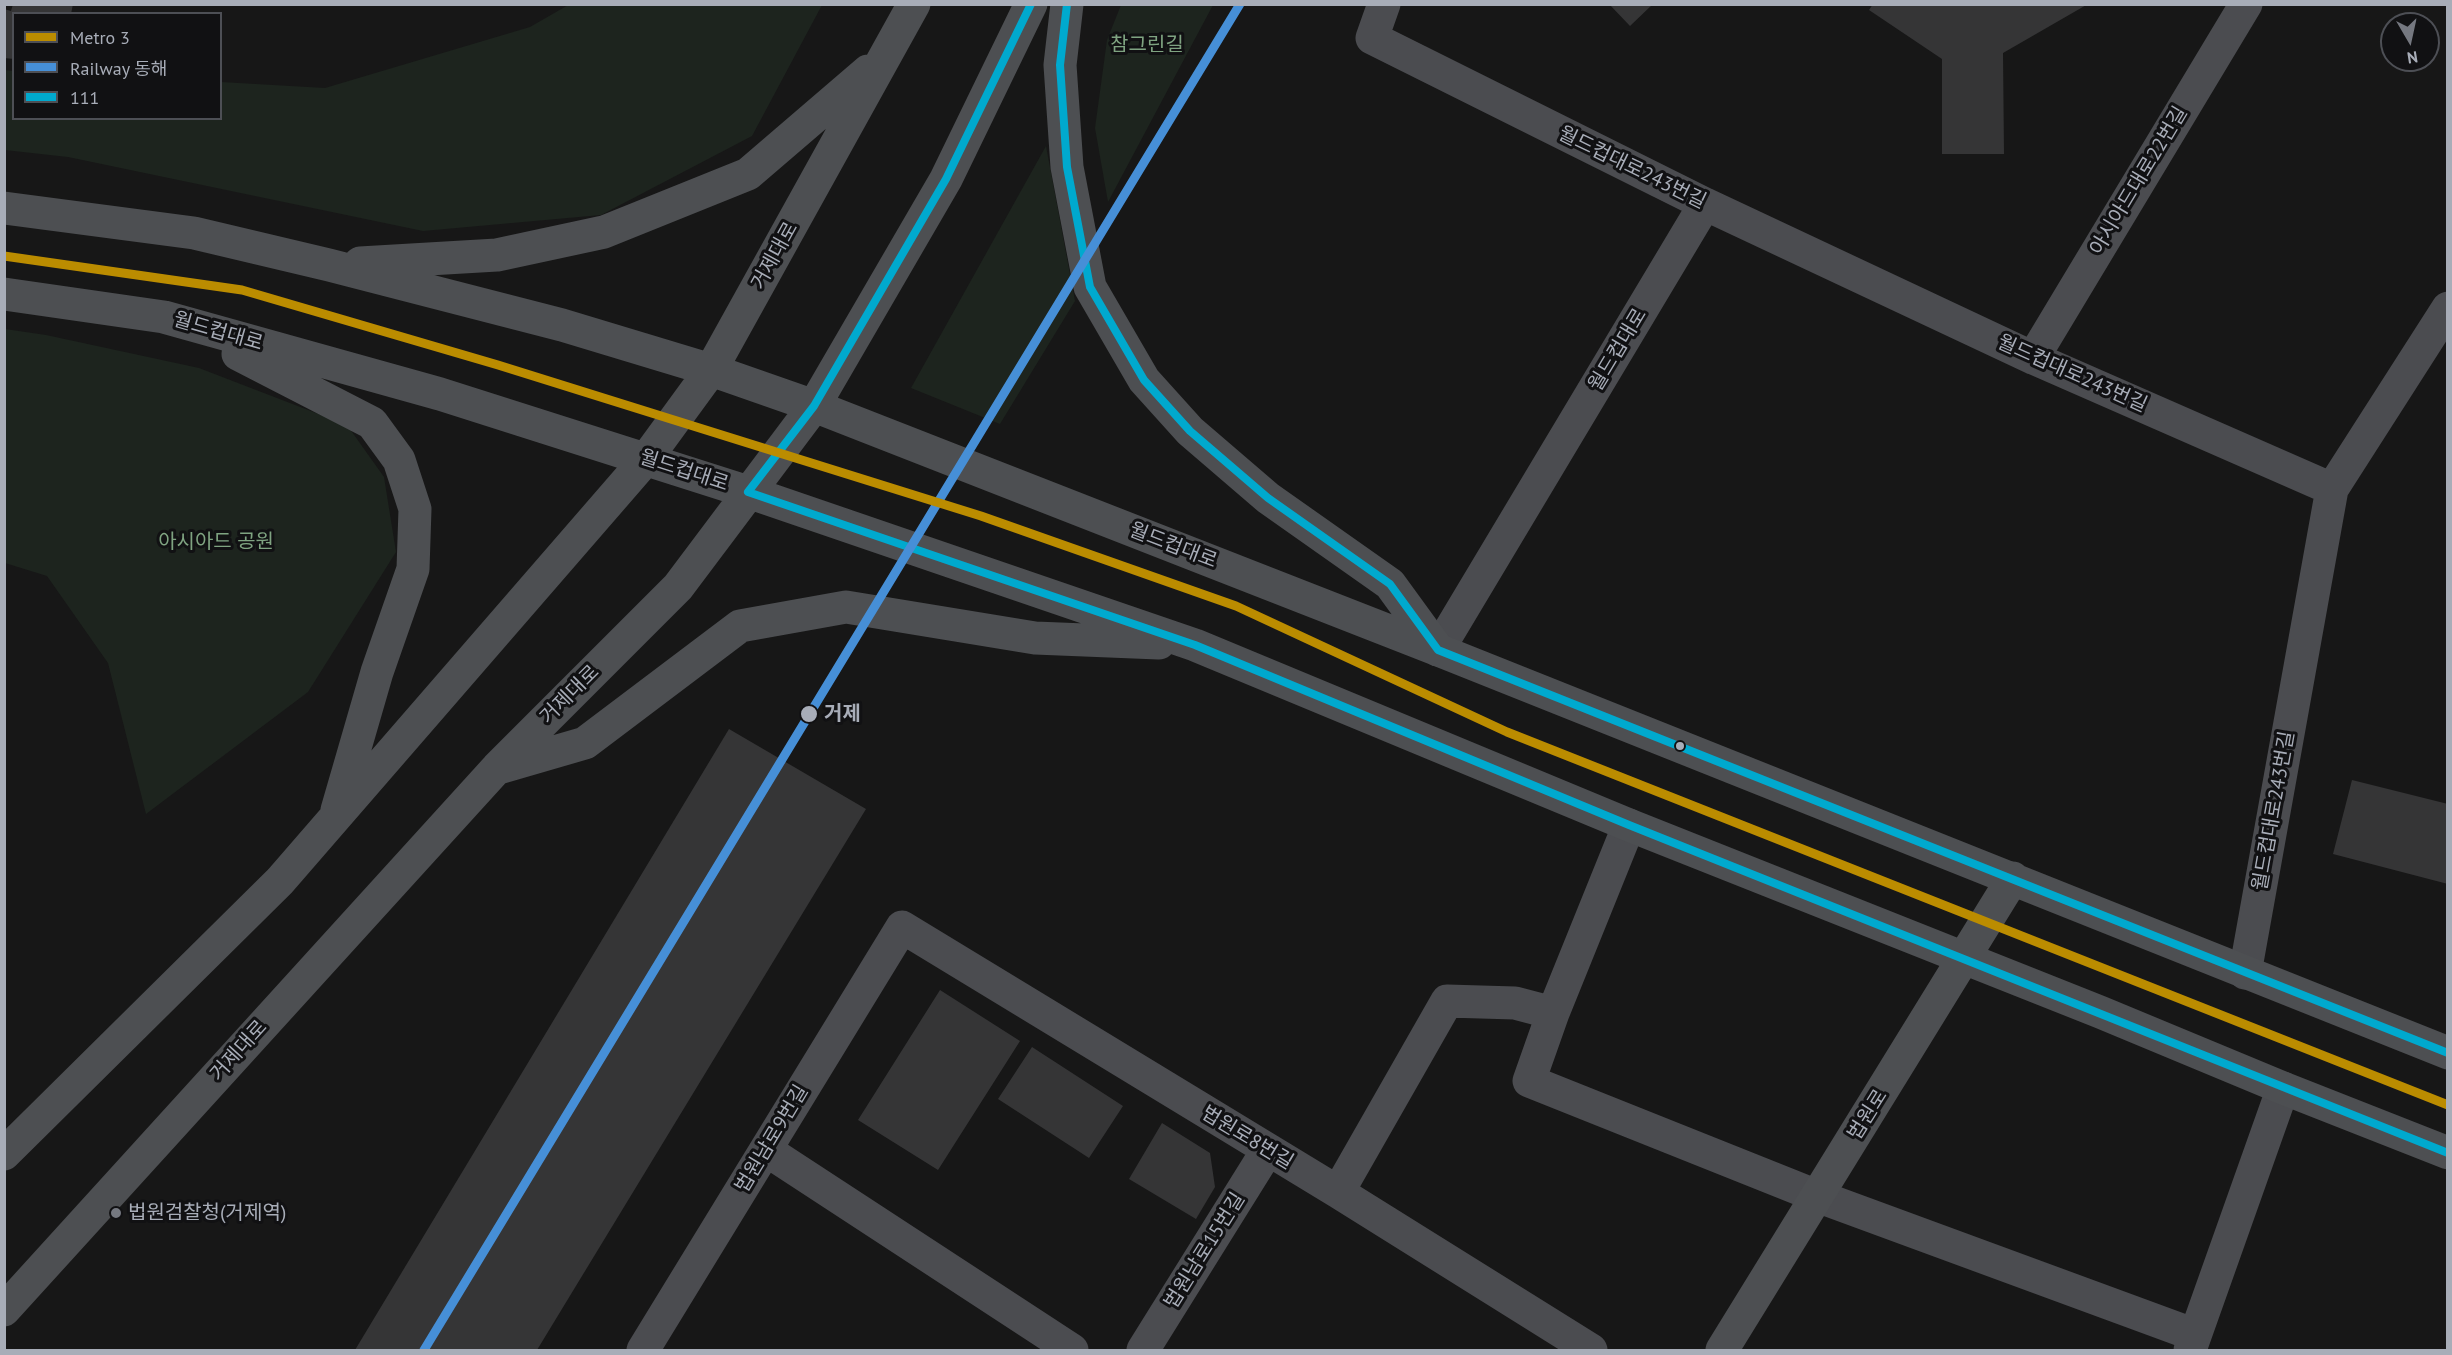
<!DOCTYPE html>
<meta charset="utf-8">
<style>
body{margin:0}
#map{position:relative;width:2452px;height:1355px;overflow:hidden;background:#171717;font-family:"PT Sans","Noto Sans KR",sans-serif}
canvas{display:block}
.frame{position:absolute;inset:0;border:6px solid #a8adb8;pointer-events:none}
.legend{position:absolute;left:12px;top:12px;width:210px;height:108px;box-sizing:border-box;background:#111113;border:2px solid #4d4f55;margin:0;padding:8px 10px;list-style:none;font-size:18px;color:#a8adb8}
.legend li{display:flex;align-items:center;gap:12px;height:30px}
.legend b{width:30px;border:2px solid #4d4f55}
.north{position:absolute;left:2380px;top:12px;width:60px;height:60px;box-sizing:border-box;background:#111113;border:2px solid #4d4f55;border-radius:50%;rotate:171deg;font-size:16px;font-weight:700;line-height:24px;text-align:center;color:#a8adb8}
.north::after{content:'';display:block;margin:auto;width:21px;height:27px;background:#757880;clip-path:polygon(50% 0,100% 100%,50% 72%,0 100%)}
</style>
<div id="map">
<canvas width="2452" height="1355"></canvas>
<div class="frame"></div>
<ul class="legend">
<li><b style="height:8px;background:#bb8c00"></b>Metro 3</li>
<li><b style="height:8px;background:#468fd7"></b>Railway 동해</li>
<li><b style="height:8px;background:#00a9ce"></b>111</li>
</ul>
<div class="north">N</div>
</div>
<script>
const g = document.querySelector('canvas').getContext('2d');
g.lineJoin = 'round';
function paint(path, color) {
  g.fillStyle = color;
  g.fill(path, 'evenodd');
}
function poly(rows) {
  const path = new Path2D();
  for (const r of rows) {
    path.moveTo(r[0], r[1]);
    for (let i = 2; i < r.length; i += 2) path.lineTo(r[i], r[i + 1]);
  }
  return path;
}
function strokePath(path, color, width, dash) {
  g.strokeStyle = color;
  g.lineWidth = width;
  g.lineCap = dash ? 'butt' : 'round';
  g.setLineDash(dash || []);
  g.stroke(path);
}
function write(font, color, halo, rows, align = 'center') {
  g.font = font + ' "PT Sans","Noto Sans KR",sans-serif';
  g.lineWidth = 6;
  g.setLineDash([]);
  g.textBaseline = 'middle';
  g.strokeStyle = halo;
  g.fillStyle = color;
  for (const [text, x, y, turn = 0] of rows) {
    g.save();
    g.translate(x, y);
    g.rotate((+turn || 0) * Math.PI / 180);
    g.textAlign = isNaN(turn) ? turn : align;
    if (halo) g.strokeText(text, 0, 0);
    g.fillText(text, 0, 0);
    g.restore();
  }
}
const green = poly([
 [570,4,822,5,752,136,601,215,423,231,68,157,5,150,5,70,13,71,14,118,220,118,221,82,325,88,530,27],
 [1121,5,1213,5,1108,202,1095,128,1107,40],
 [1046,146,1075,301,1000,424,911,388],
 [5,329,46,335,199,368,347,425,384,477,396,552,308,692,146,814,108,663,47,576,5,563]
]);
const building = poly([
 [13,4,73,4,71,14,14,14,14,59,4,58,4,9,11,11],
 [1609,4,1653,4,1630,26],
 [1873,4,2088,4,2003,53,2004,154,1942,154,1942,59,1869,10],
 [729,729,866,809,537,1350,355,1350],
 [2352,780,2448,804,2448,884,2333,854],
 [940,990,1020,1041,938,1170,858,1120],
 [1032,1047,1123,1106,1089,1158,998,1099],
 [1162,1123,1210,1153,1215,1187,1196,1219,1129,1179]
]);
const minor = poly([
 [1384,4,1372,38,1705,204,2033,358,2332,489,2245,973],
 [2033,358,2246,4],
 [2332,489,2448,308],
 [1438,650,1705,204],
 [1553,1013,1529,1081,1817,1196,2195,1335],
 [766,1150,1072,1350],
 [1338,1192,1447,1001,1515,1003,1553,1013,1629,825],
 [643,1350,902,927,1338,1192,1591,1350],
 [1143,1350,1267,1151],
 [2190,1350,2283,1088]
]);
const major = poly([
 [1067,4,1060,65,1067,167,1090,287,1144,380,1190,431,1268,498,1390,584,1438,650],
 [4,208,194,233,329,265,562,325,711,370,814,406,1438,650,2448,1053],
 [360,263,497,255,604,232,748,174,868,71],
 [4,294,164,317,440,394,748,492,1195,645,1629,825,2100,1012,2283,1088,2448,1153],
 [238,354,372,423,399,460,415,509,413,569,377,672,337,810],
 [499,768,585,743,740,626,846,607,1035,638,1159,643],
 [4,1154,280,881,646,459,711,370,914,4],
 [4,1310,497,768,678,587,814,406,946,179,1031,4],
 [1722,1350,2013,878]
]);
const bus1 = poly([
 [1031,4,946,179,814,406,748,492,1195,645,1629,825,2448,1153],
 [1067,4,1060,65,1067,167,1090,287,1144,380,1190,431,1268,498,1390,584,1438,650,2448,1053]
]);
const rail1 = poly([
 [424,1350,1240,4]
]);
const metro1 = poly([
 [4,256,242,290,498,365,981,516,1236,606,1507,732,2448,1105]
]);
const markers = [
 [809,714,9,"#a8adb8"],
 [1680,746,5,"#a8adb8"],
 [116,1213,6,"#757880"]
];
const parkNames = [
 ["참그린길",1147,45],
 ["아시아드 공원",216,542]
];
const streetNames = [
 ["월드컵대로243번길",1632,168,26],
 ["아시아드대로22번길",2139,181,-59],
 ["거제대로",775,256,-61],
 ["월드컵대로",218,332,16],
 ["월드컵대로",1618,350,-59],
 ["월드컵대로243번길",2072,374,24],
 ["월드컵대로",684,471,18],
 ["월드컵대로",1173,546,21],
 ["거제대로",570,695,-45],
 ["월드컵대로243번길",2274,811,-80],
 ["거제대로",239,1051,-48],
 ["법원로",1868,1115,-58],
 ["법원로8번길",1247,1138,31],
 ["법원남로9번길",772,1139,-59],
 ["법원남로15번길",1205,1251,-58]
];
const stopNames = [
 ["거제",824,714]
];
const poiNames = [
 ["법원검찰청(거제역)",128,1213]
];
paint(green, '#1d241e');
paint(building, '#353536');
strokePath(minor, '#4b4c50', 33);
strokePath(major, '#4d4f52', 33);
strokePath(bus1, '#00a9ce', 8);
strokePath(rail1, '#468fd7', 9);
strokePath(metro1, '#bb8c00', 9);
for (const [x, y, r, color] of markers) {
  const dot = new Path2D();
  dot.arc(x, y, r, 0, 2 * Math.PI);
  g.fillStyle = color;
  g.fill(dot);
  strokePath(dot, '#111113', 2);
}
write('20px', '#7fa381', '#111113', parkNames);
write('20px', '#a8adb8', '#111113', streetNames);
write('bold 20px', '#a8adb8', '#111113', stopNames, 'left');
write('20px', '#a8adb8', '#111113', poiNames, 'left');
</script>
